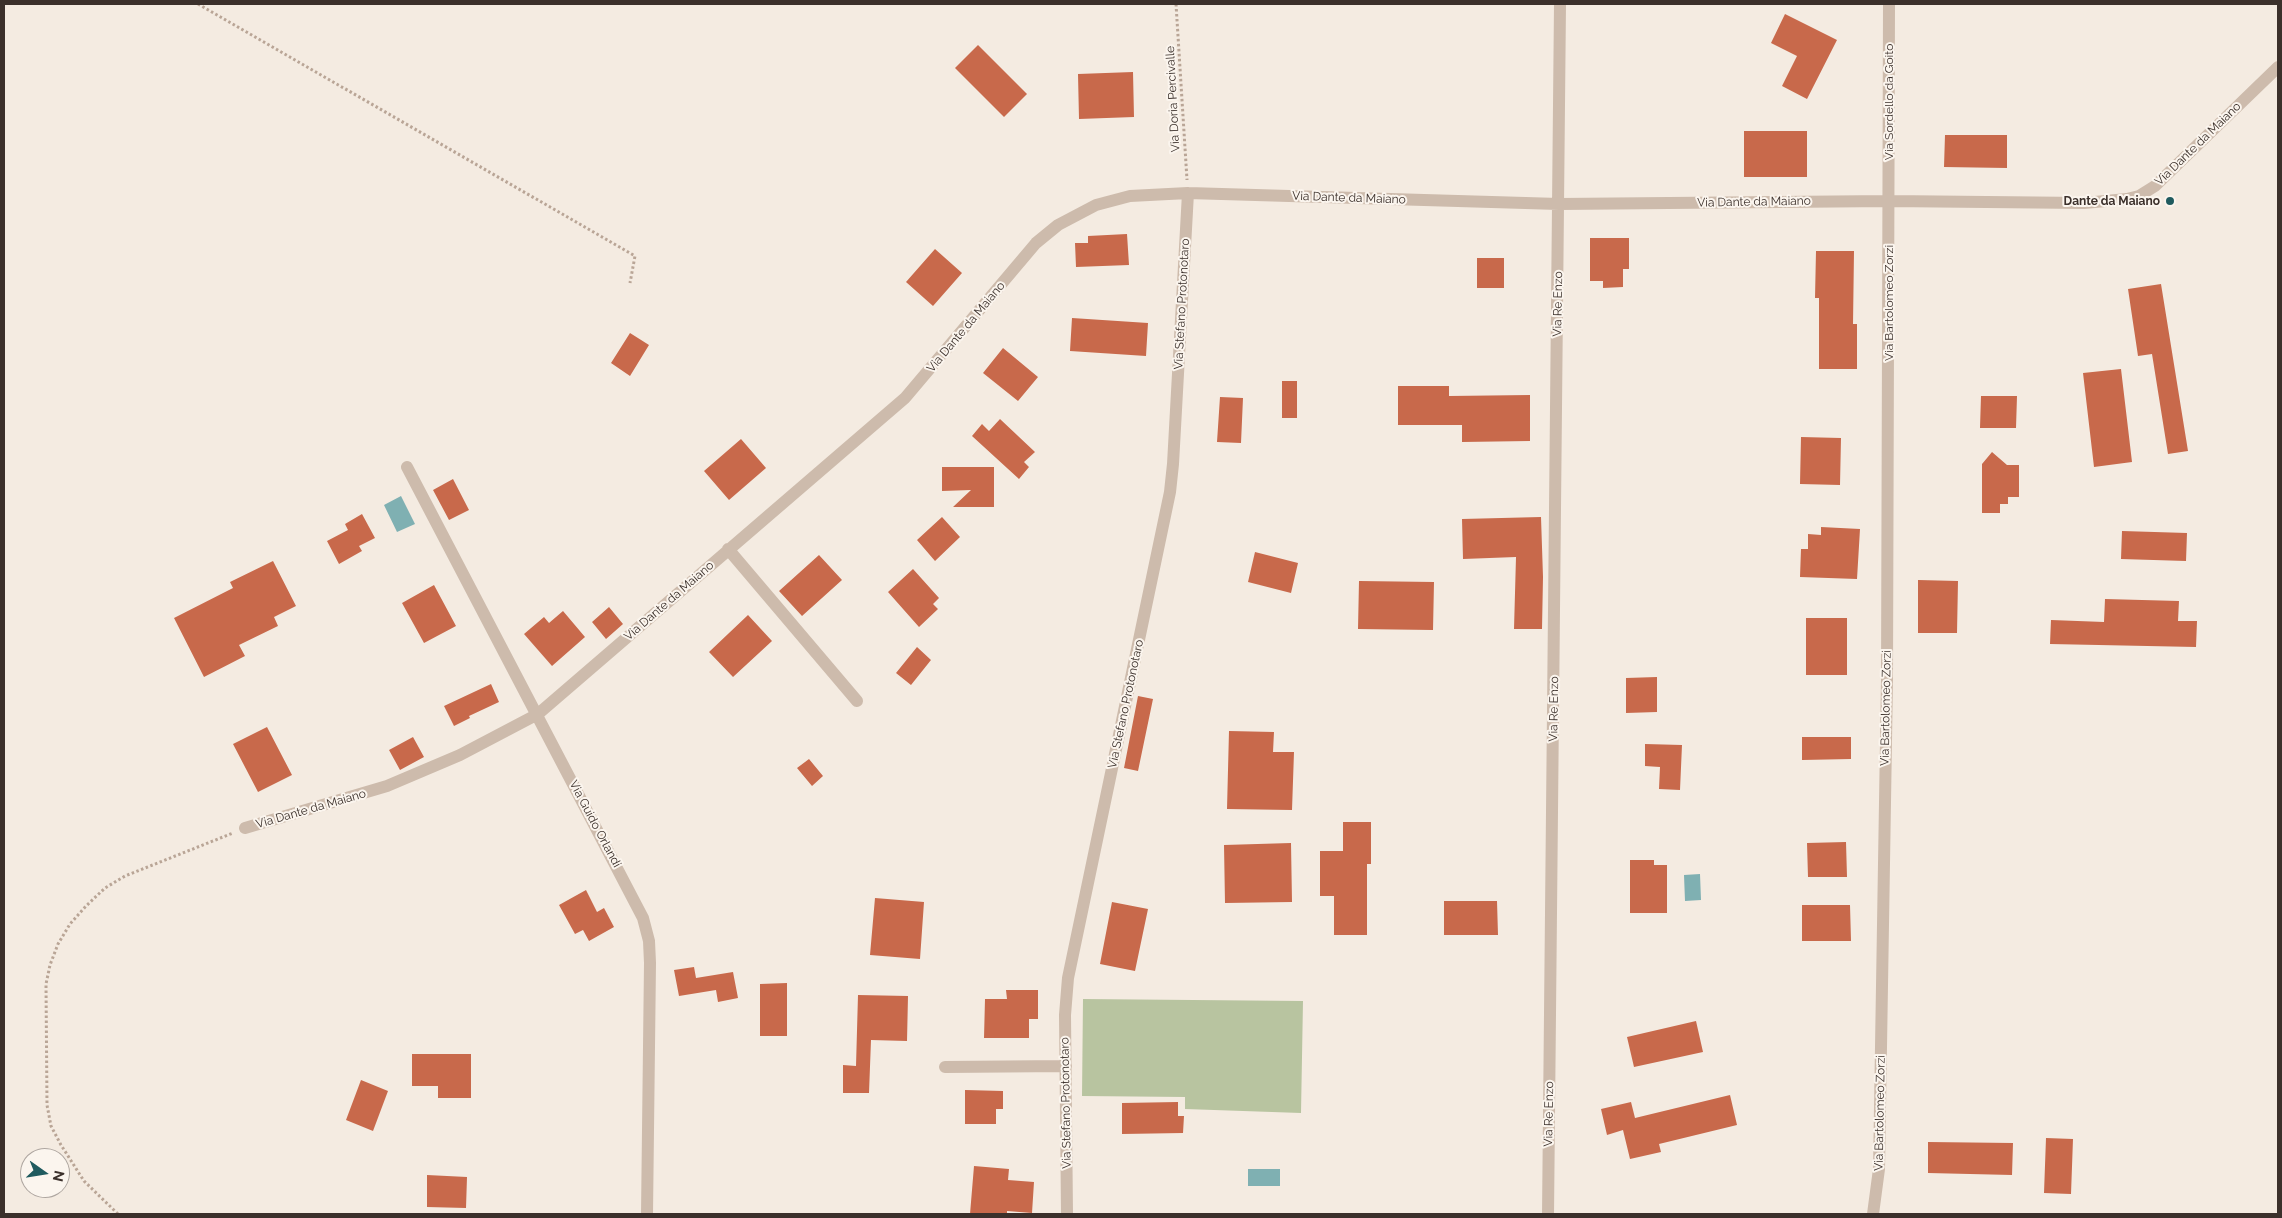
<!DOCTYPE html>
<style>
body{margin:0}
#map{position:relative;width:2282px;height:1218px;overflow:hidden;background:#f4ebe1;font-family:Raleway,sans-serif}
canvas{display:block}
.frame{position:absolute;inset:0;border:5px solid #3b302b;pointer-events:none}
.north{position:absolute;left:20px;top:1148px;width:50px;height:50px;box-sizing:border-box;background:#fbf5ee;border:1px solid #aea6a0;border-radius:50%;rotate:103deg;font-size:14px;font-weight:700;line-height:20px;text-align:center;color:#3b302b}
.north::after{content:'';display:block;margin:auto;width:18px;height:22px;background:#1f5a5e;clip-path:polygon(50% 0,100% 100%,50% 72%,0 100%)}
</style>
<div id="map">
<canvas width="2282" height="1218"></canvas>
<div class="frame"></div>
<div class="north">N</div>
</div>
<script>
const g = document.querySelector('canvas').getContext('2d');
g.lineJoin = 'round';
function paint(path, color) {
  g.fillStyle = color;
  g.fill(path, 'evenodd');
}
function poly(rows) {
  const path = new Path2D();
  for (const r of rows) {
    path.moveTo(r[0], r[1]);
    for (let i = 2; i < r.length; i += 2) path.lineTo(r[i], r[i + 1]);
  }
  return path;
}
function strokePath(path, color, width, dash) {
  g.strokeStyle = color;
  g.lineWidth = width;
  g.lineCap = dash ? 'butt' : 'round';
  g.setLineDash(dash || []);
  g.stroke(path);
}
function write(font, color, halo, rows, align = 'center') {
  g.font = font + ' Raleway,sans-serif';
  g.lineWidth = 4;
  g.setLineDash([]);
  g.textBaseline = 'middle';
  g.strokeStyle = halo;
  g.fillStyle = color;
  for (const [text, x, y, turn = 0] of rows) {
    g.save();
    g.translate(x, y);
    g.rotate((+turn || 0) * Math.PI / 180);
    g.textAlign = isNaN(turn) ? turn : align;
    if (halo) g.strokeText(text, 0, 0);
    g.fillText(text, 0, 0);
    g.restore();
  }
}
const green = poly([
 [1083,999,1303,1001,1301,1113,1185,1109,1185,1097,1082,1096]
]);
const water = poly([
 [401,496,415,524,397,532,384,505],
 [1700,874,1701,900,1685,901,1684,875],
 [1248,1169,1280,1169,1280,1186,1248,1186]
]);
const building = poly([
 [1785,14,1837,40,1807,99,1782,86,1797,56,1771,43],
 [978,45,1027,94,1004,117,955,68],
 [1133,72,1134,117,1079,119,1078,74],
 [1744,131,1807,131,1807,177,1744,177],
 [1945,135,2007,135,2007,168,1944,167],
 [1127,234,1129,265,1076,267,1075,243,1088,243,1088,236],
 [1590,238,1629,238,1629,269,1623,269,1623,287,1603,288,1603,281,1590,281],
 [935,249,962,273,933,306,906,282],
 [1816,251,1854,251,1853,324,1857,324,1857,369,1819,369,1819,298,1815,298],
 [1477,258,1504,258,1504,288,1477,288],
 [2161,284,2188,451,2168,454,2152,354,2138,356,2128,289],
 [1072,318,1148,323,1146,356,1070,351],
 [630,333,649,345,630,376,611,363],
 [1003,348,1038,377,1018,401,983,373],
 [2121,369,2132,462,2094,467,2083,373],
 [1282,381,1297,381,1297,418,1282,418],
 [1398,386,1449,386,1449,396,1530,395,1530,441,1462,442,1462,425,1398,425],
 [1981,396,2017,396,2016,428,1980,428],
 [1220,397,1243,398,1241,443,1217,442],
 [1000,419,1035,452,1024,462,1029,467,1019,479,972,436,982,424,989,431],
 [1801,437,1841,438,1840,485,1800,484],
 [741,439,766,468,729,500,704,471],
 [1992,452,2007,465,2019,465,2019,497,2008,497,2008,504,2000,504,2000,513,1982,513,1982,464],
 [942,467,994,467,994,507,953,507,971,490,942,491],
 [453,479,469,510,449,520,433,490],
 [362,514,375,538,359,546,362,551,339,564,327,541,348,530,345,524],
 [942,517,960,537,935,561,917,540],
 [1541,517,1543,577,1542,629,1514,629,1516,557,1463,559,1462,519],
 [1821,527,1860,529,1857,579,1800,577,1801,549,1808,549,1808,534,1821,535],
 [2122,531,2187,533,2186,561,2121,559],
 [1255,552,1298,563,1291,593,1248,582],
 [819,555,842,580,802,616,779,591],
 [273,561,296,606,274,617,278,626,239,645,245,656,204,677,174,618,233,588,230,582],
 [913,569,939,598,933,604,938,609,919,627,888,592],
 [1918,580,1958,581,1957,633,1918,633],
 [1359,581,1434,582,1433,630,1358,629],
 [434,585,456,626,424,643,402,603],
 [2105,599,2179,601,2178,621,2197,621,2196,647,2050,644,2051,620,2104,622],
 [609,607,623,624,606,639,592,622],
 [563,611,585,637,552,666,524,634,544,617,549,623],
 [748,615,772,641,733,677,709,652],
 [1806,618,1847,618,1847,675,1806,675],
 [917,647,931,660,911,685,896,673],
 [1657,677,1657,712,1626,713,1626,678],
 [491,684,499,702,469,716,470,718,454,726,444,706],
 [1138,696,1153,699,1138,771,1124,768],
 [267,727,292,775,258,792,233,744],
 [1229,731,1274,732,1273,752,1294,752,1292,810,1227,809],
 [413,737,424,757,400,770,389,750],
 [1802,737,1851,737,1851,759,1802,760],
 [1645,744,1682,745,1680,790,1659,789,1660,767,1645,766],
 [809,759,823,776,812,786,797,768],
 [1343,822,1371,822,1371,864,1367,864,1367,935,1334,935,1334,896,1320,896,1320,851,1343,851],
 [1846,842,1847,877,1808,877,1807,843],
 [1291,843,1292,902,1225,903,1224,845],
 [1630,860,1654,860,1654,865,1667,865,1667,913,1630,913],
 [586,890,597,912,604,908,614,927,589,941,583,930,575,934,559,905],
 [875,898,924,902,920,959,870,955],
 [1444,901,1497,901,1498,935,1444,935],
 [1112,902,1148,909,1135,971,1100,964],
 [1802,905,1850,905,1851,941,1802,941],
 [694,967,696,978,733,972,738,998,718,1002,716,990,679,996,674,970],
 [787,983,787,1036,760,1036,760,984],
 [1006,990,1038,990,1038,1019,1029,1019,1029,1038,984,1038,985,999,1007,999],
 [858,995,908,996,907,1041,871,1040,869,1093,843,1093,843,1065,856,1066],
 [1696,1021,1703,1052,1634,1067,1627,1037],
 [412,1054,471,1054,471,1098,438,1098,438,1086,412,1086],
 [361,1080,388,1091,373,1131,346,1120],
 [965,1090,1003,1091,1003,1109,996,1109,996,1124,965,1124],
 [1730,1095,1737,1125,1659,1144,1661,1152,1630,1159,1623,1130,1607,1135,1601,1109,1631,1102,1635,1118],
 [1178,1102,1178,1116,1184,1116,1183,1133,1122,1134,1122,1103],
 [2046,1138,2073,1139,2071,1194,2044,1193],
 [1928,1142,2013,1143,2012,1175,1928,1173],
 [974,1166,1009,1169,1008,1180,1034,1182,1032,1213,1007,1211,1007,1214,970,1214],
 [427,1175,467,1177,466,1208,427,1207]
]);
const path = poly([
 [198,4,635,256,630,283],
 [1176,4,1187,180],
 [118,1214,84,1181,61,1145,51,1126,47,1105,46,984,50,965,58,944,70,924,86,906,105,888,125,876,233,833]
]);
const minor = poly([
 [407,467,643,918,649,941,650,963,647,1214],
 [728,549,857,701],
 [245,828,387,786,460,755,538,714,905,398,1036,243,1058,225,1096,205,1130,196,1188,193,1559,204,1889,201,2084,203,2127,199,2139,196,2155,186,2278,67],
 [945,1067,1066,1066],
 [1067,1214,1065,1015,1068,978,1170,492,1173,464,1188,193],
 [1548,1214,1560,4],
 [1873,1214,1879,1169,1887,680,1889,4]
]);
const markers = [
 [2170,201,5,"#1f5a5e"]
];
const streetNames = [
 ["Via Doria Percivalle",1173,99,-93],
 ["Via Sordello da Goito",1889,102,-90],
 ["Via Dante da Maiano",2198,144,-44],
 ["Via Dante da Maiano",1349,198,2],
 ["Via Dante da Maiano",1754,202,-1],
 ["Via Bartolomeo Zorzi",1889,303,-90],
 ["Via Stefano Protonotaro",1182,304,-87],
 ["Via Re Enzo",1558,304,-89],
 ["Via Dante da Maiano",966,327,-50],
 ["Via Dante da Maiano",669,601,-41],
 ["Via Stefano Protonotaro",1126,704,-78],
 ["Via Bartolomeo Zorzi",1886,708,-89],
 ["Via Re Enzo",1554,709,-89],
 ["Via Dante da Maiano",311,809,-16],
 ["Via Guido Orlandi",595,824,62],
 ["Via Stefano Protonotaro",1066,1103,-91],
 ["Via Bartolomeo Zorzi",1880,1113,-89],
 ["Via Re Enzo",1549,1114,-89]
];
const poiNames = [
 ["Dante da Maiano",2160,201]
];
paint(green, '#b8c4a0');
paint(water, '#7fb0b2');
paint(building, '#c8694b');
strokePath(path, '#b9a596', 3, [2.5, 2.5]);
strokePath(minor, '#cdbbac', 12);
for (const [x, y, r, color] of markers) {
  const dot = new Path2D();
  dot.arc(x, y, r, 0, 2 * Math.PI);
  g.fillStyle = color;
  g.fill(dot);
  strokePath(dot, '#fbf5ee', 2);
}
write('12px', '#3b302b', '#fbf5ee', streetNames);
write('bold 12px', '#3b302b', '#fbf5ee', poiNames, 'right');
</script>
